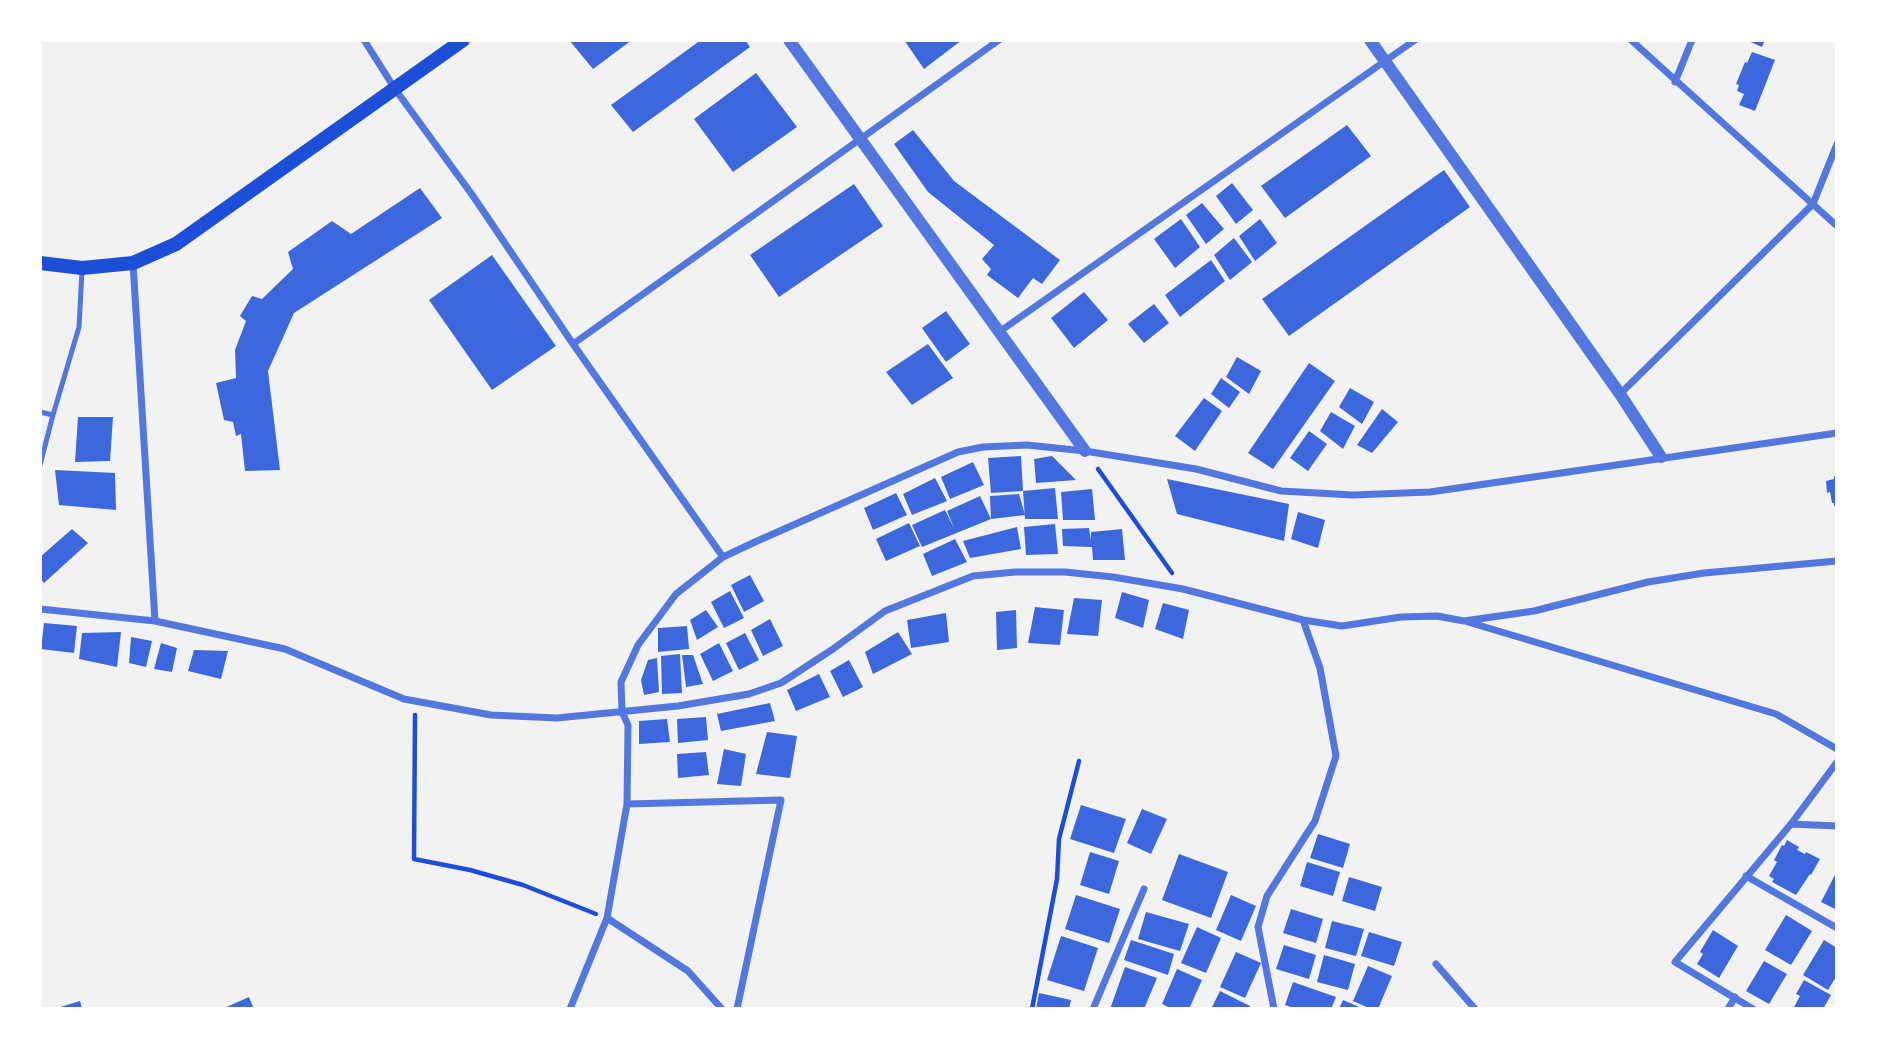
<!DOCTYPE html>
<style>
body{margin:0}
#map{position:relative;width:1877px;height:1049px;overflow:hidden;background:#f2f2f2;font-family:Roboto,sans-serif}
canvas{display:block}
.frame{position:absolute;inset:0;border:42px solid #fff;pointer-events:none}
</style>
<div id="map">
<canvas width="1877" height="1049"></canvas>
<div class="frame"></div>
</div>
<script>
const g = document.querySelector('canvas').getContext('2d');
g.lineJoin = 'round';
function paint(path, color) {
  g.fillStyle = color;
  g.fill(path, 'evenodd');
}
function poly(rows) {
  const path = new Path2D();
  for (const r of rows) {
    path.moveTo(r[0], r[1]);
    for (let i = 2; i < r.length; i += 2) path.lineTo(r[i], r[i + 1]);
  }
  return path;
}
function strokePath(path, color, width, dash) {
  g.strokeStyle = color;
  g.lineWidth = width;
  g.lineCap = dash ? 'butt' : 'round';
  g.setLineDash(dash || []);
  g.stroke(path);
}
const building = poly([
 [569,40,632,40,593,69],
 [701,40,745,40,750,47,633,132,611,105],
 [904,40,962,40,924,69],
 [1746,40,1765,40,1762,47],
 [1752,52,1775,60,1755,111,1739,105,1744,94,1737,91,1739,85,1736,84,1745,62,1747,63],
 [756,73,797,127,733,172,694,119],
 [1347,125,1371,156,1285,218,1261,186],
 [913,130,954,181,1060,260,1042,284,1033,278,1018,298,987,275,991,269,982,259,994,245,928,192,894,144],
 [1444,170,1470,207,1289,336,1262,299],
 [1232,183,1253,210,1236,224,1216,196],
 [854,184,883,226,779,297,750,255],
 [420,188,442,218,294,313,268,371,280,470,245,471,241,434,236,436,233,422,224,420,216,383,236,378,235,350,246,321,240,316,252,296,262,299,293,269,288,252,332,221,351,234],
 [1202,203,1224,229,1206,244,1186,215],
 [1181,219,1200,247,1175,268,1154,239],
 [1260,219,1277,243,1255,261,1239,236],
 [1234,238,1252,262,1230,280,1214,255],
 [492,255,556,346,492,390,429,300],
 [1211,260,1225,281,1180,317,1165,295],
 [1084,292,1108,320,1074,348,1051,318],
 [1154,304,1169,323,1144,343,1128,324],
 [946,311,970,344,946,362,922,328],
 [928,344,953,378,912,405,886,372],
 [1237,357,1261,371,1249,394,1226,377],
 [1309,363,1335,381,1273,469,1248,453],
 [1221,378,1240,392,1229,408,1211,394],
 [1350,388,1374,402,1362,424,1339,407],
 [1204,398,1222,411,1195,451,1175,436],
 [1382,409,1398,422,1372,453,1357,445],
 [1331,412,1355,426,1343,449,1320,431],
 [78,417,113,417,110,461,75,462],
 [1309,431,1327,444,1308,471,1290,458],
 [1021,456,1023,491,991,493,988,458],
 [1052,456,1076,480,1036,483,1034,459],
 [973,462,984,485,950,499,941,477],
 [55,470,115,473,116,510,59,505],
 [1834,476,1837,476,1837,506,1834,506,1834,503,1832,503,1830,492,1827,493,1826,481,1834,479],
 [935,478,947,501,912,515,903,494],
 [1167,479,1289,504,1284,541,1177,514],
 [1055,488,1058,519,1025,519,1023,491],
 [1092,489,1095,520,1063,520,1061,492],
 [896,493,907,515,873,530,864,508],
 [1019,494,1025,515,991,519,990,496],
 [980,496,991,519,922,547,912,525,945,510,954,528,947,511],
 [1298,512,1325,520,1318,548,1291,539],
 [909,523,920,546,886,561,876,539],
 [1055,524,1058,554,1026,555,1024,527],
 [1017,527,1021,549,970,558,963,541],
 [1089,528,1091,541,1091,532,1122,529,1125,560,1093,560,1092,547,1063,546,1062,529],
 [72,529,88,543,44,583,40,578,40,557],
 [955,539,967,562,932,576,923,554],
 [750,575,764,601,744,612,731,585],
 [730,591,744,618,724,628,711,602],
 [1122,592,1149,600,1143,628,1115,618],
 [1074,598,1102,600,1098,636,1067,634],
 [1163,603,1189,610,1183,639,1155,629],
 [1035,607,1064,610,1060,645,1028,643],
 [706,610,718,627,697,640,690,620],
 [1016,610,1017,648,997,650,996,612],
 [946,613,949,642,911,648,907,620],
 [770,619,783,646,763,656,751,630],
 [44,623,77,626,74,653,41,649],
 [687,626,689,649,658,652,658,628],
 [121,632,117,667,79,659,82,633],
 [898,632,912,654,873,674,865,652],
 [745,633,759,660,739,670,726,643],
 [131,637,152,641,146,667,129,663],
 [161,643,177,648,172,672,154,669],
 [719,643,733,671,713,681,700,654],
 [194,650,228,651,221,679,188,671],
 [680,654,682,693,662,694,661,656],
 [682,655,693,655,703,684,686,687],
 [657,658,659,692,644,695,641,680,648,660],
 [849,660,863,687,843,697,830,671],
 [819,674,830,697,796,711,787,690],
 [770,703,775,721,721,731,717,714],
 [706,717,708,740,678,743,677,719],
 [667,719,670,742,639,744,639,721],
 [767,732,797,736,790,778,756,774],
 [724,749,746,754,741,786,717,784],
 [706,752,709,775,678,778,677,754],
 [1081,805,1126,819,1114,853,1070,839],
 [1142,809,1167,819,1151,854,1127,843],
 [1318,834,1350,844,1343,868,1310,858],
 [1787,840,1799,847,1797,850,1805,854,1806,852,1820,859,1811,875,1810,874,1796,895,1772,882,1774,879,1769,876,1777,862,1774,860,1782,845,1784,846],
 [1090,852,1119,861,1109,894,1080,885],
 [1179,854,1228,872,1211,918,1162,900],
 [1307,862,1340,872,1333,896,1300,886],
 [1837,871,1837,910,1821,902],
 [1349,877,1382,887,1375,911,1342,901],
 [1076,895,1120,909,1109,943,1065,929],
 [1231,895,1256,906,1241,941,1216,930],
 [1291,909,1323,919,1316,943,1283,933],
 [1146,912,1189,924,1180,951,1138,939],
 [1786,915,1812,931,1791,965,1765,950],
 [1332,921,1364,929,1356,956,1325,948],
 [1197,927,1221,938,1206,973,1181,963],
 [1713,930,1738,946,1719,978,1697,964,1703,954,1700,952],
 [1369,932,1402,942,1394,966,1361,956],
 [1061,936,1098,948,1084,991,1047,980],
 [1131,940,1174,954,1168,975,1124,960],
 [1824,940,1837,948,1837,975,1828,990,1803,975],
 [1284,945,1316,955,1309,979,1276,969],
 [1236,952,1261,963,1245,998,1220,987],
 [1324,955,1355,964,1348,990,1317,982],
 [1764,961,1787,974,1769,1004,1746,991],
 [1368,966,1392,976,1378,1009,1371,1009,1353,1001],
 [1125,967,1157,978,1144,1009,1110,1009],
 [1177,969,1202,980,1189,1009,1172,1009,1162,1004],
 [1804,980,1831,995,1823,1009,1793,1009,1800,996,1796,994],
 [1293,982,1336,997,1331,1009,1296,1009,1285,1005],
 [1220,991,1250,1006,1250,1009,1211,1009],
 [1039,993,1071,1000,1069,1009,1036,1009],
 [249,997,254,1009,222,1009],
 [1343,1000,1364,1009,1339,1009],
 [80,1001,82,1009,57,1009,57,1008]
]);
const path = poly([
 [1098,469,1172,573],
 [415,715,414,859,470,870,523,885,596,914],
 [1032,1009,1057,879,1059,839,1079,761]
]);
const service = poly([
 [40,412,53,415],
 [40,465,53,415,79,327,82,271]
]);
const minor = poly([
 [364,40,395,89,473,196,573,344,723,557],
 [1631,40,1837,226],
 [1675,82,1692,40],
 [133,263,155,621],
 [999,332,1415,40],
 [573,344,999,40],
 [1620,394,1813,204,1837,144],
 [40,609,155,621,285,649,404,699,491,715,557,718,678,706,749,694,781,683,833,649,885,611,973,576,1015,572,1065,572,1113,577,1183,589,1303,620,1342,626,1401,617,1437,616,1464,621,1534,611,1648,582,1704,573,1837,561],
 [1468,622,1776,714,1837,749],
 [627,804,781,800,737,1009],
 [1791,824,1837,826],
 [1746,876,1837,928],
 [607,918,688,971,722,1009],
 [1436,964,1475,1009],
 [570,1009,607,918,627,804,628,725,622,712,621,682,638,645,676,594,723,557,755,542,958,452,983,447,1027,445,1085,451,1196,469,1281,491,1353,495,1430,492,1837,433],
 [1093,1009,1144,889],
 [1274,1009,1258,927,1267,896,1315,821,1336,756,1320,668,1303,620],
 [1728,1009,1735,997],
 [1753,1009,1675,962,1791,824,1837,762]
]);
const tertiary = poly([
 [789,40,1085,451],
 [1370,40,1620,394,1661,457]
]);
const secondary = poly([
 [40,263,82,268,133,263,176,244,463,40]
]);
paint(building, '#3d67dc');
strokePath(path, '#1d4ed8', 4.5);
strokePath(service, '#5277de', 5);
strokePath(minor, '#5277de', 7);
strokePath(tertiary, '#5277de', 12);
strokePath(secondary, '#1d4ed8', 14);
</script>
